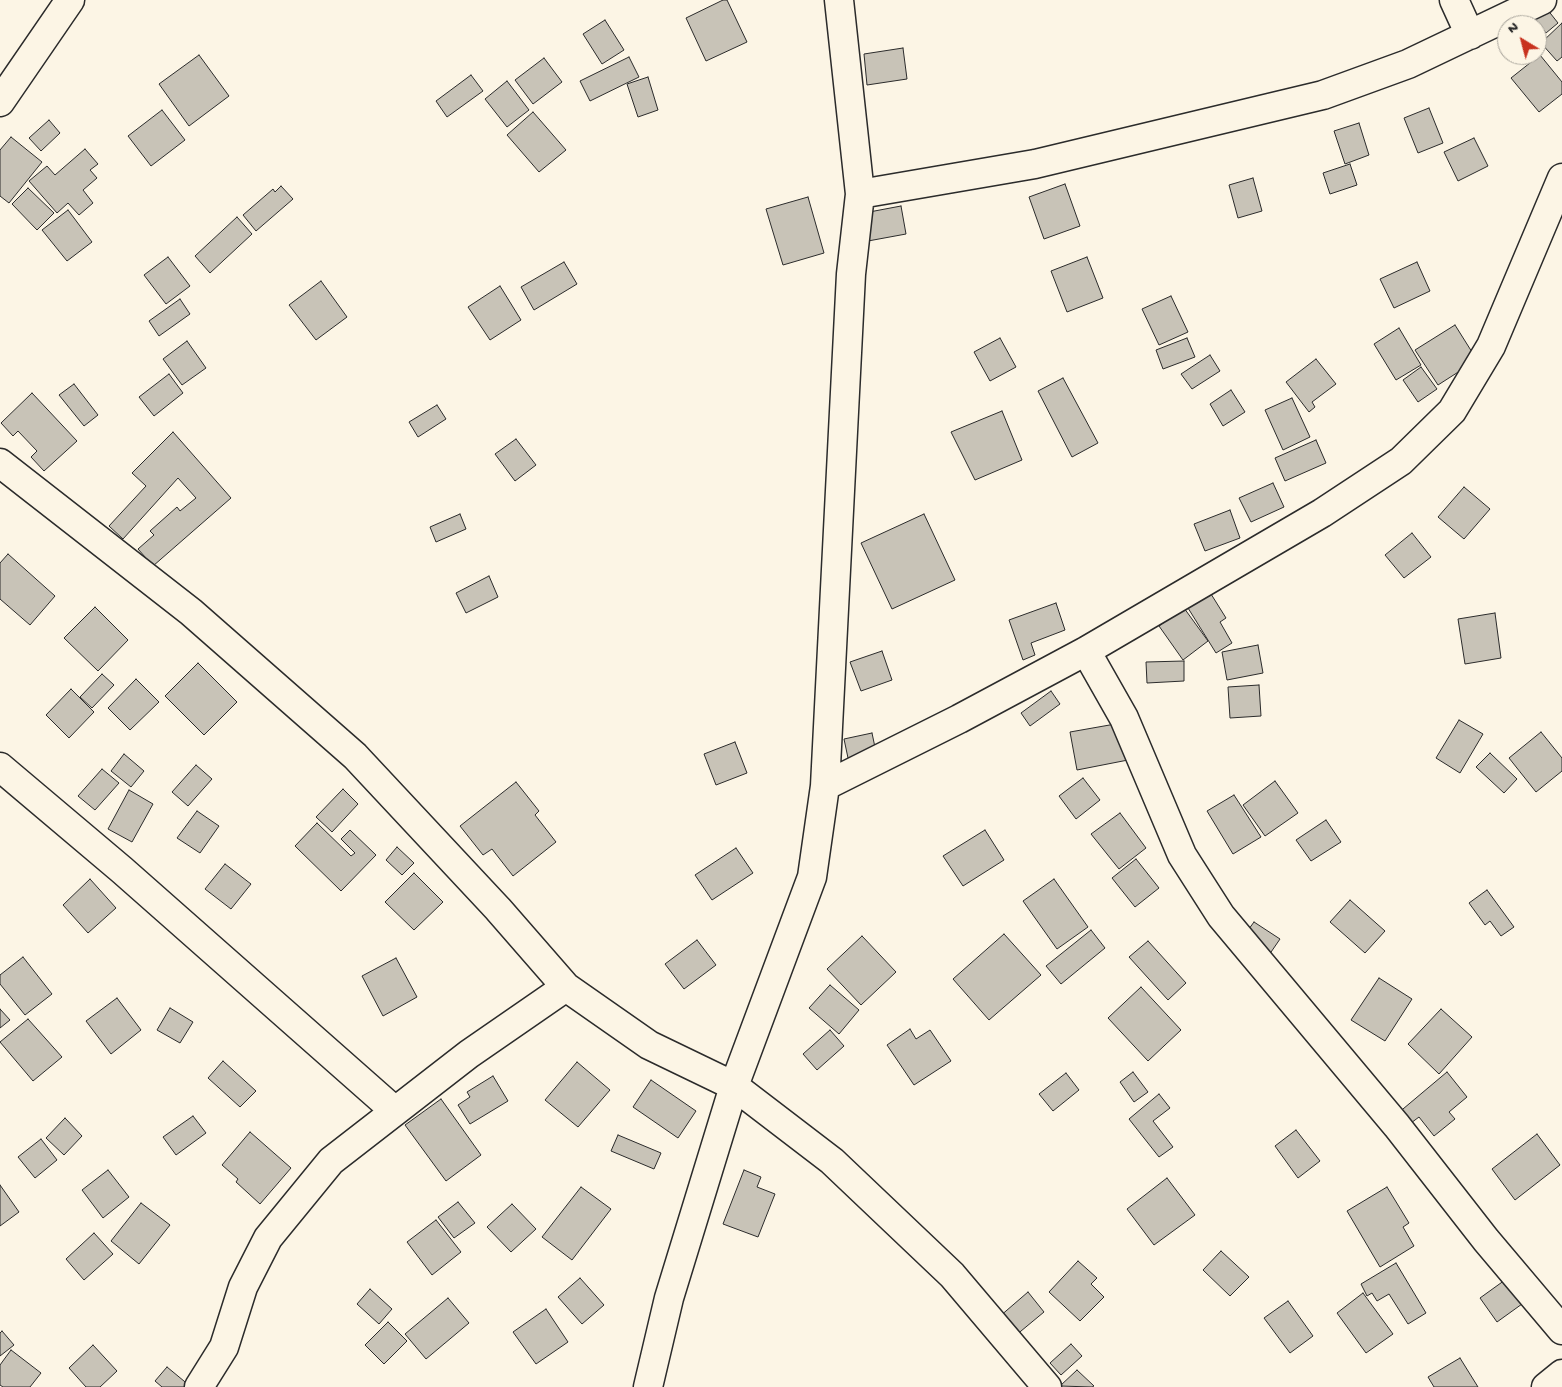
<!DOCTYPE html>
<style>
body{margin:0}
#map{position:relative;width:1562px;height:1387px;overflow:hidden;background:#fcf5e5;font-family:"Gochi Hand",sans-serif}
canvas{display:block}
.north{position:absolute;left:1497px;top:15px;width:50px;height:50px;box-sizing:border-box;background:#fcf5e5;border:1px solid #a8a49b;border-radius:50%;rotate:323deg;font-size:14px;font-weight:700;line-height:20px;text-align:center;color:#2b2b2b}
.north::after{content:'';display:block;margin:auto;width:18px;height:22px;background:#c8321e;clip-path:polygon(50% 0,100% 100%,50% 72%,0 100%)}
</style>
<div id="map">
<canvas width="1562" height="1387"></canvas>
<div class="north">N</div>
</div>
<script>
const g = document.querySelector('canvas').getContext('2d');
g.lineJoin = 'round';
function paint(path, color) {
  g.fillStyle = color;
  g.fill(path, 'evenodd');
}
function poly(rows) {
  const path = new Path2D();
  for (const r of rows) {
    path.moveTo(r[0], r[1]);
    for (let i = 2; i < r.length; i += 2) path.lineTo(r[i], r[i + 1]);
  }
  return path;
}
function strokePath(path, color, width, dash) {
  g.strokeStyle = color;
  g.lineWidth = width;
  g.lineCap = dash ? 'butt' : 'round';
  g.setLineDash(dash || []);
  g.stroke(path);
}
const building = poly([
 [723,0,727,0,747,42,706,61,686,18,723,0],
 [1547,9,1558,23,1546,33,1535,19,1547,9],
 [605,20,624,50,602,64,583,34,605,20],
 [1562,23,1562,57,1557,61,1541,43,1562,23],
 [903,48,907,79,867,85,864,54,903,48],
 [199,55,229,96,189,126,159,84,199,55],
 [1540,55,1562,82,1562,94,1539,112,1511,78,1540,55],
 [629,57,639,77,590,101,580,81,629,57],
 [544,58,562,82,533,104,515,80,544,58],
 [471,75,483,91,447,117,436,101,471,75],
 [648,77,658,110,638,117,627,84,648,77],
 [507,81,529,110,507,127,485,99,507,81],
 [1429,108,1443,143,1418,153,1404,118,1429,108],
 [162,110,185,140,151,166,128,136,162,110],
 [533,112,566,150,539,172,507,135,533,112],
 [49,120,60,133,41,151,29,138,49,120],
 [1359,123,1369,155,1345,164,1334,131,1359,123],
 [11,137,42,162,9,203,0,196,0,150,11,137],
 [1474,138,1488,166,1458,181,1444,152,1474,138],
 [85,149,98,164,90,170,97,178,83,190,93,203,79,215,68,203,57,213,29,181,47,166,55,175,85,149],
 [1350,164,1357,185,1330,194,1323,173,1350,164],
 [1253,178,1262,211,1238,218,1229,185,1253,178],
 [1065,184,1080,226,1044,239,1029,197,1065,184],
 [281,186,293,199,256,231,243,215,273,189,275,192,281,186],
 [28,188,54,213,37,230,12,204,28,188],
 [808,197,824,253,783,265,766,209,808,197],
 [901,206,906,234,868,241,864,213,901,206],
 [68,210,92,242,67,261,42,230,68,210],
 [237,217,252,234,210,273,195,256,237,217],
 [168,257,190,286,166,304,144,275,168,257],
 [1087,257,1103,298,1067,312,1051,271,1087,257],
 [564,262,577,284,534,310,521,287,564,262],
 [1417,262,1430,291,1394,308,1380,279,1417,262],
 [321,281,347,317,316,340,289,305,321,281],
 [500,286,521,320,490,340,468,307,500,286],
 [1171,296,1188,332,1159,345,1142,309,1171,296],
 [180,299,190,314,159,336,149,321,180,299],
 [1455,325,1477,360,1438,385,1415,350,1455,325],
 [1399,328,1421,365,1396,380,1374,344,1399,328],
 [1000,338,1016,367,990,381,974,352,1000,338],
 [1187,338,1195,357,1163,369,1156,350,1187,338],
 [187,341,206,368,182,385,163,359,187,341],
 [1210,355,1220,371,1192,389,1181,374,1210,355],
 [1316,359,1336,384,1312,402,1315,407,1309,412,1286,382,1316,359],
 [1421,367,1437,389,1418,402,1403,380,1421,367],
 [169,374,183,393,154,416,139,397,169,374],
 [1063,378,1098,443,1072,457,1038,391,1063,378],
 [74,384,98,415,84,426,59,395,74,384],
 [1231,390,1245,412,1223,426,1210,404,1231,390],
 [32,393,77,441,44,471,31,457,37,451,18,431,13,436,1,423,32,393],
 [1292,398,1310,437,1283,450,1265,410,1292,398],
 [437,405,446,419,418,437,409,422,437,405],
 [1002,411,1022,460,975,480,951,432,1002,411],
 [173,432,231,498,153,566,138,549,154,535,150,531,177,507,180,511,196,498,178,478,123,539,109,526,146,486,132,473,173,432],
 [516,439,536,465,515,481,495,454,516,439],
 [1316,440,1326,463,1285,481,1275,458,1316,440],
 [1273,483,1284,507,1251,522,1239,498,1273,483],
 [1464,487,1490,509,1464,539,1438,517,1464,487],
 [1230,510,1240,538,1205,551,1194,524,1230,510],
 [460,514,466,529,436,542,430,527,460,514],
 [924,514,955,580,892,609,861,543,924,514],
 [1412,533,1431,557,1404,578,1385,555,1412,533],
 [8,554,55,596,30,625,0,599,0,563,8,554],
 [489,576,498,597,466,613,456,593,489,576],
 [1211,594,1226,618,1220,622,1232,643,1216,653,1188,608,1211,594],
 [1056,603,1065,630,1031,643,1035,655,1023,660,1009,620,1056,603],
 [95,607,128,640,98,671,64,638,95,607],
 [1184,608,1208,641,1183,660,1159,626,1184,608],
 [1495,613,1501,658,1465,664,1458,619,1495,613],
 [1258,645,1263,673,1227,680,1222,652,1258,645],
 [882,651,892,680,861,691,850,662,882,651],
 [1184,661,1184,681,1147,683,1146,662,1184,661],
 [198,663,237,702,204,735,165,696,198,663],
 [102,674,114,685,92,708,80,697,102,674],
 [136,679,159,702,130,730,108,708,136,679],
 [1259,685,1261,716,1230,718,1228,687,1259,685],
 [71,689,94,712,69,738,46,715,71,689],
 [1051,691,1060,704,1030,726,1021,713,1051,691],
 [1459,720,1483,734,1460,773,1436,758,1459,720],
 [1121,723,1128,760,1077,770,1070,732,1121,723],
 [1541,732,1562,758,1562,771,1536,792,1509,758,1541,732],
 [872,733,876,752,848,758,844,739,872,733],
 [735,742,747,773,716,785,704,754,735,742],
 [1490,753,1517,779,1504,793,1476,767,1490,753],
 [124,754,144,771,131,787,111,771,124,754],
 [196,765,212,779,188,806,172,792,196,765],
 [102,769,119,783,95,810,78,796,102,769],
 [1083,778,1100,800,1076,819,1059,796,1083,778],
 [1275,781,1298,813,1265,836,1243,805,1275,781],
 [516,782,539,811,535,815,556,842,513,876,492,849,483,855,460,826,516,782],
 [343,789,358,804,332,832,316,817,343,789],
 [129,790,153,804,132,842,108,829,129,790],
 [1234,795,1261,837,1233,854,1207,811,1234,795],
 [197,811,219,826,200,853,177,838,197,811],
 [1120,813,1146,848,1119,869,1091,834,1120,813],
 [1326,820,1341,842,1311,861,1296,840,1326,820],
 [317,823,351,856,355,853,341,839,350,830,376,855,341,891,295,846,317,823],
 [985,830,1004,860,963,886,943,856,985,830],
 [397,847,414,863,402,875,386,860,397,847],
 [736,848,753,873,712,900,695,875,736,848],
 [1136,859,1159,888,1135,907,1112,878,1136,859],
 [225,864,251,884,231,909,205,889,225,864],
 [414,873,443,902,414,930,385,902,414,873],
 [90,879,116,908,88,933,63,905,90,879],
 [1054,879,1088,927,1057,949,1023,901,1054,879],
 [1487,890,1514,927,1501,936,1490,921,1485,925,1469,903,1487,890],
 [1350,900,1385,931,1365,953,1330,922,1350,900],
 [1254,922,1280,939,1269,955,1243,937,1254,922],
 [1091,930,1105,948,1061,984,1046,966,1091,930],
 [1004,934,1041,975,989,1020,953,979,1004,934],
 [862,936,896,972,861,1005,827,969,862,936],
 [697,940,716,965,684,989,665,964,697,940],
 [1148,941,1186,983,1168,1000,1129,957,1148,941],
 [23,957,52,994,25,1015,0,984,0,975,23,957],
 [396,958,417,997,383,1016,362,976,396,958],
 [1379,978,1412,999,1385,1041,1351,1020,1379,978],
 [830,985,859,1010,839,1034,809,1008,830,985],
 [1141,987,1181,1030,1148,1061,1108,1018,1141,987],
 [117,998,141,1030,111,1054,86,1021,117,998],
 [170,1008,193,1022,180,1043,157,1030,170,1008],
 [0,1009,10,1020,0,1028,0,1009],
 [1441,1009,1472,1037,1439,1074,1408,1044,1441,1009],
 [28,1019,62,1057,33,1081,0,1042,28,1019],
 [910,1029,916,1039,930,1030,951,1061,914,1085,887,1045,910,1029],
 [830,1030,844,1046,817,1070,803,1054,830,1030],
 [223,1061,256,1091,240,1107,208,1078,223,1061],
 [577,1062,610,1090,578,1127,545,1100,577,1062],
 [1133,1072,1148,1092,1134,1102,1120,1082,1133,1072],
 [1447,1072,1467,1097,1449,1112,1455,1119,1434,1136,1419,1117,1407,1126,1397,1114,1447,1072],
 [1066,1073,1079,1090,1053,1111,1039,1094,1066,1073],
 [493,1076,508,1101,470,1124,458,1105,470,1097,467,1092,493,1076],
 [651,1080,696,1111,678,1138,633,1107,651,1080],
 [1159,1094,1170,1108,1153,1121,1173,1147,1159,1157,1129,1119,1159,1094],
 [441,1099,481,1155,446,1181,405,1125,441,1099],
 [193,1116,206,1133,176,1155,163,1137,193,1116],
 [65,1118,82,1136,64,1155,46,1138,65,1118],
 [1296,1130,1320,1161,1298,1178,1275,1146,1296,1130],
 [250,1132,291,1168,260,1204,236,1182,238,1179,222,1165,250,1132],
 [1537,1134,1560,1165,1515,1200,1492,1169,1537,1134],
 [618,1135,661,1153,654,1169,611,1151,618,1135],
 [41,1139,57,1160,35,1178,18,1157,41,1139],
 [108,1170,129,1197,103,1218,82,1190,108,1170],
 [744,1170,761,1177,757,1187,775,1194,758,1237,723,1224,744,1170],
 [1167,1178,1195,1215,1154,1245,1127,1209,1167,1178],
 [0,1185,19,1212,0,1226,0,1185],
 [581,1187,611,1209,572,1260,542,1237,581,1187],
 [1387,1187,1409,1223,1403,1227,1414,1246,1380,1267,1347,1211,1387,1187],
 [458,1202,475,1223,454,1238,438,1217,458,1202],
 [141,1203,170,1225,139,1264,111,1241,141,1203],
 [512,1204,536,1229,511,1252,487,1227,512,1204],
 [436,1220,461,1252,432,1275,407,1242,436,1220],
 [94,1233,113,1254,84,1280,66,1259,94,1233],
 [1221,1251,1249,1277,1230,1296,1203,1270,1221,1251],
 [1078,1261,1097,1278,1091,1284,1104,1297,1080,1321,1049,1292,1078,1261],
 [1396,1263,1426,1313,1408,1324,1389,1294,1377,1301,1372,1293,1367,1296,1361,1284,1396,1263],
 [580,1278,604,1305,582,1324,558,1297,580,1278],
 [1505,1280,1522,1304,1497,1322,1480,1298,1505,1280],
 [370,1289,392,1309,379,1324,357,1304,370,1289],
 [1028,1292,1044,1312,1015,1336,999,1317,1028,1292],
 [1363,1293,1393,1334,1366,1353,1337,1313,1363,1293],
 [448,1298,469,1323,426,1359,405,1334,448,1298],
 [1288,1301,1313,1336,1290,1353,1264,1318,1288,1301],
 [546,1309,568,1342,536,1364,513,1332,546,1309],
 [388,1322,407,1341,384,1364,365,1345,388,1322],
 [2,1331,14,1345,0,1356,0,1333,2,1331],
 [1071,1344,1082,1356,1061,1375,1050,1363,1071,1344],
 [93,1345,117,1371,100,1387,86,1387,69,1368,93,1345],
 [11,1350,41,1373,30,1387,3,1387,0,1385,0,1365,11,1350],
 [1460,1358,1478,1387,1434,1387,1428,1377,1460,1358],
 [167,1367,190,1386,189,1387,162,1387,155,1381,167,1367],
 [1077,1370,1094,1386,1092,1387,1060,1386,1077,1370]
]);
const street = poly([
 [1454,0,1470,35],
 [0,102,70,0],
 [860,194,1035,164,1323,95,1408,64,1542,0],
 [0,463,191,612,355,756,498,909,566,987,649,1045,734,1086,832,1161,952,1275,1047,1387],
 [1086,651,1124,718,1182,855,1221,916,1397,1126,1486,1240,1562,1330],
 [0,767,122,870,395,1111],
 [825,786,959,719,1086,651,1322,513,1401,461,1452,411,1491,346,1562,178],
 [199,1387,224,1347,243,1287,268,1238,331,1161,469,1054,566,987],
 [648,1387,669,1298,734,1086,812,877,825,786,851,274,860,194,839,0],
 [1546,1387,1562,1374]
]);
paint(building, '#c8c3b7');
strokePath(building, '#2b2b2b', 1);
strokePath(street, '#2b2b2b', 31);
strokePath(street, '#fcf5e5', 28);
</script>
